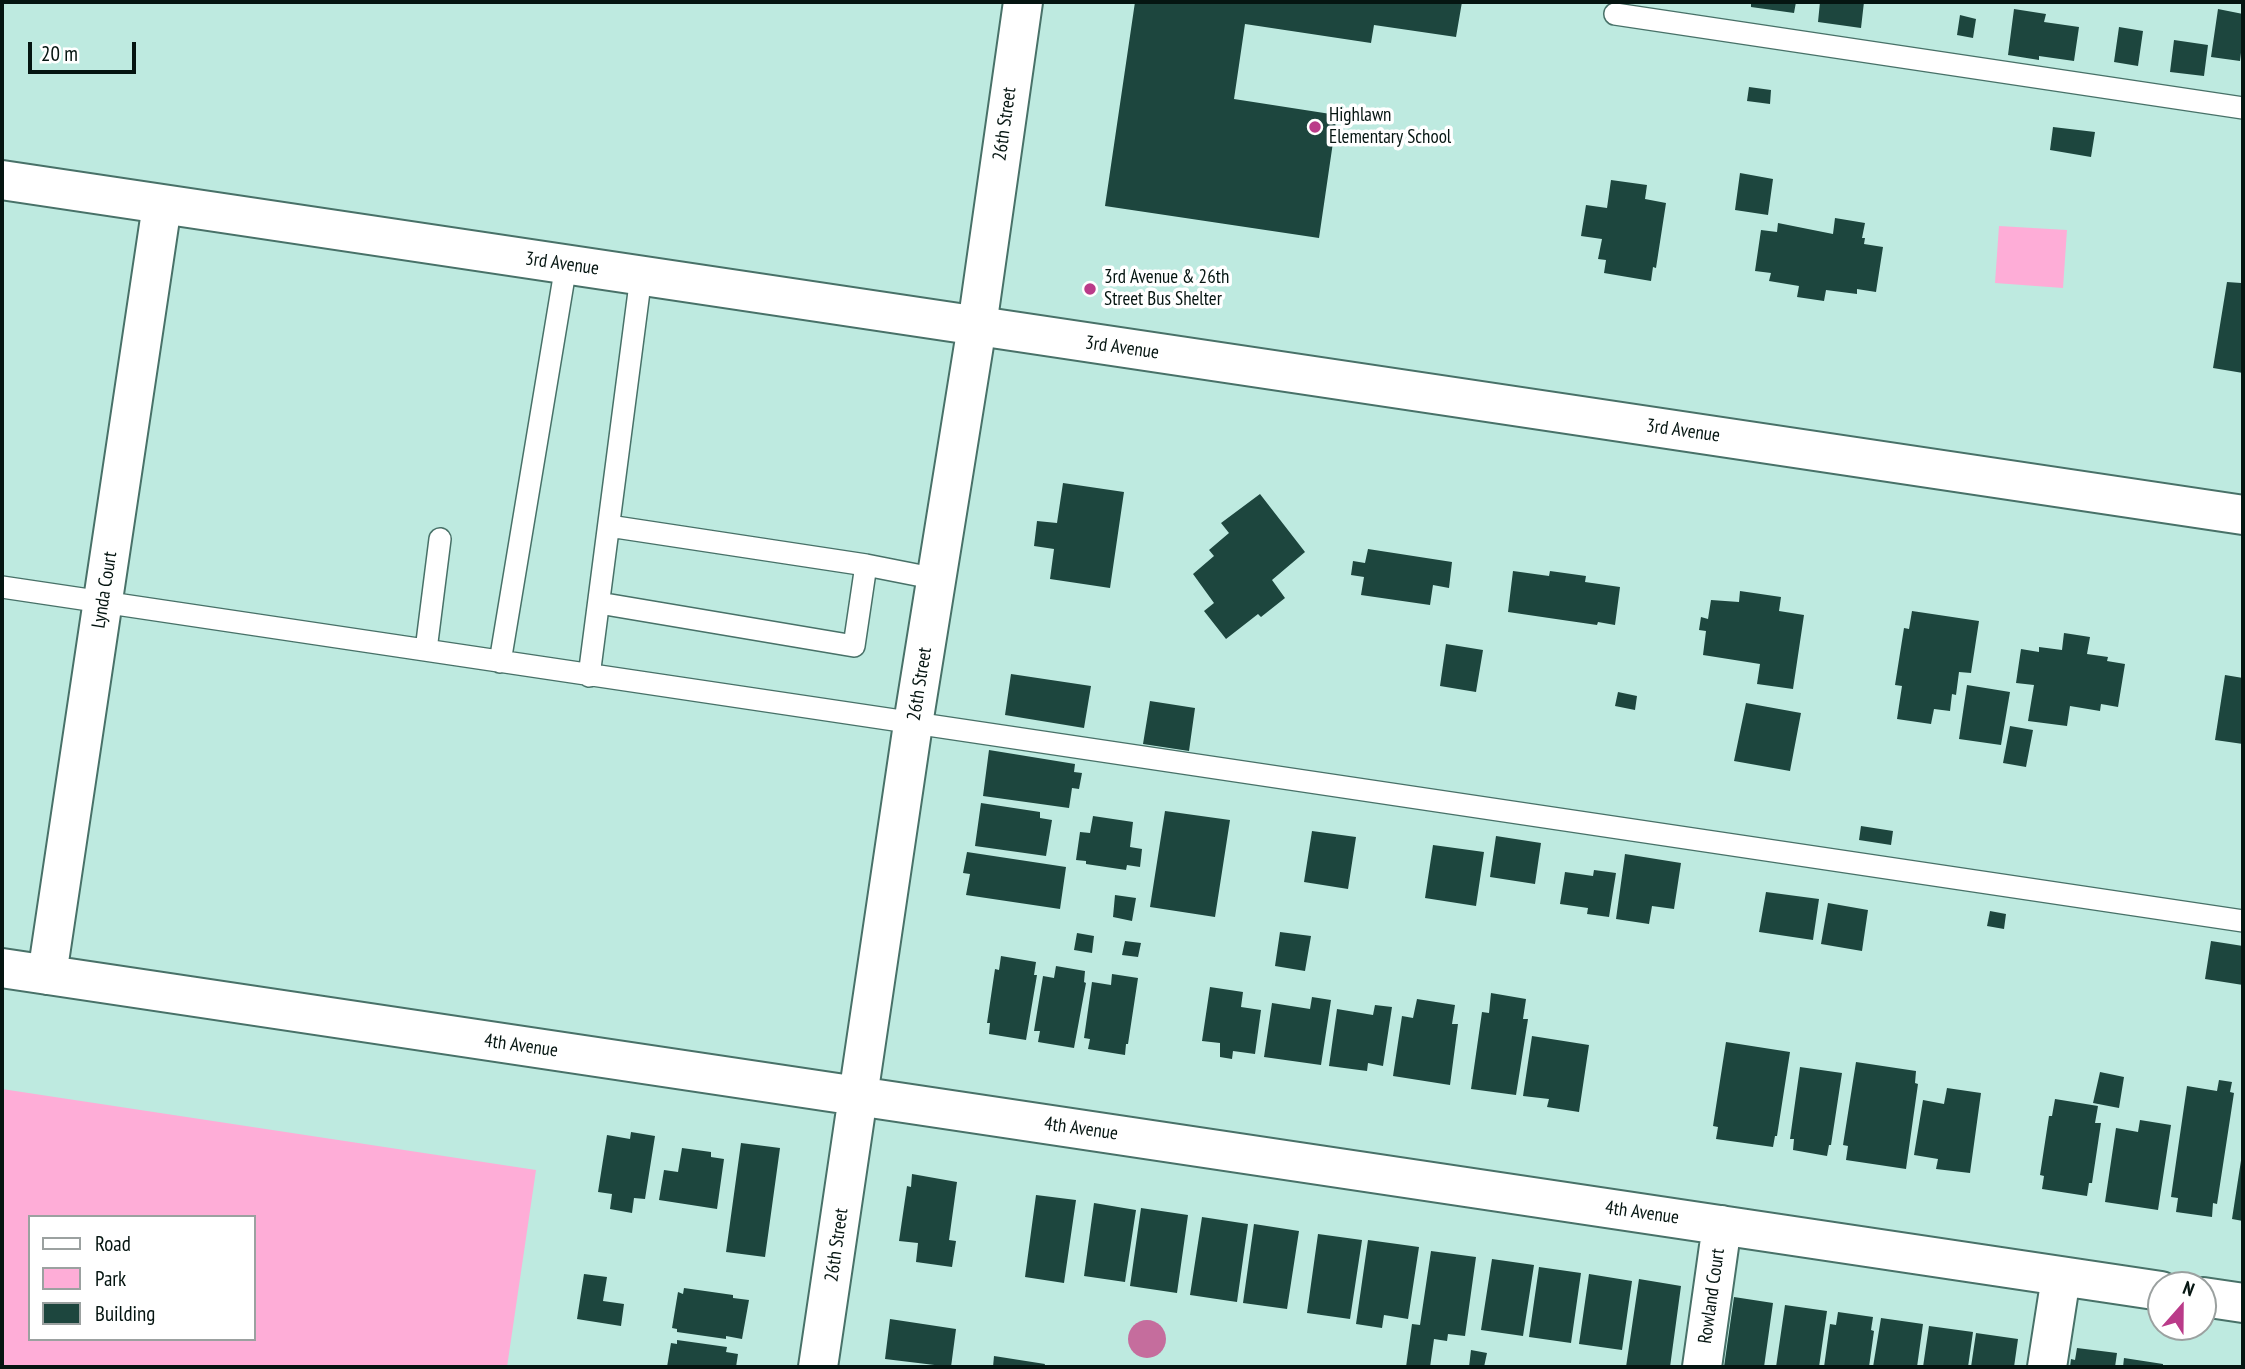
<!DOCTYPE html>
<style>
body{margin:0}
#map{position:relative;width:2245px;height:1369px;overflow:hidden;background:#beeae0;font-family:"PT Sans Narrow",sans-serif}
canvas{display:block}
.frame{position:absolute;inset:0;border:4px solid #051511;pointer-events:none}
.legend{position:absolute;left:28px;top:1215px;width:228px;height:126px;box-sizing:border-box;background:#fff;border:2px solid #9ba1a0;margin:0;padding:9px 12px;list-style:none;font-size:21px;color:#051511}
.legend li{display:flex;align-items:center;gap:14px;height:35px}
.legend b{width:35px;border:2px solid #9ba1a0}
.north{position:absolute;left:2147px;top:1271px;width:70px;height:70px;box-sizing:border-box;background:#fff;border:2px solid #9ba1a0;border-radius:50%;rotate:21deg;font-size:19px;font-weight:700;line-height:28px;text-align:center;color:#051511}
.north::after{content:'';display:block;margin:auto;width:24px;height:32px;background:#ba3b89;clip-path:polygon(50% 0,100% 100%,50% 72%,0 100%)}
.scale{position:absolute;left:28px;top:42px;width:108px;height:32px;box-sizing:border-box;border:4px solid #051511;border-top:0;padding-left:9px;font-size:21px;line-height:24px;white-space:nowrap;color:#051511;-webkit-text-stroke:5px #fff;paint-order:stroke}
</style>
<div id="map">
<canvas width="2245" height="1369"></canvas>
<div class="frame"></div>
<ul class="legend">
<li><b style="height:9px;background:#fff"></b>Road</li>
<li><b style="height:19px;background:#feadd7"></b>Park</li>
<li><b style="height:19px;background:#1d463e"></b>Building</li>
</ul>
<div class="north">N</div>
<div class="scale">20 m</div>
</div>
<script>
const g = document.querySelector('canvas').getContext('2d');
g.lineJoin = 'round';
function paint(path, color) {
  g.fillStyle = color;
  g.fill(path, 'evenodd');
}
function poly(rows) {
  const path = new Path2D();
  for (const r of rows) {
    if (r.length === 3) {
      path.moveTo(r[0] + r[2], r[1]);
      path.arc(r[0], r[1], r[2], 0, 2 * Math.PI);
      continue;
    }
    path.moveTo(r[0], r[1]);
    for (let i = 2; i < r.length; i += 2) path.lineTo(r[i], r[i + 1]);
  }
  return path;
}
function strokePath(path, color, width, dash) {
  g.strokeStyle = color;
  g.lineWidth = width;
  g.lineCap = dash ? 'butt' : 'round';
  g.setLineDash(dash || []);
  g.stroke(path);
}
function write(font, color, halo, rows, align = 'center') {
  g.font = font + ' "PT Sans Narrow",sans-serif';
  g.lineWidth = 7;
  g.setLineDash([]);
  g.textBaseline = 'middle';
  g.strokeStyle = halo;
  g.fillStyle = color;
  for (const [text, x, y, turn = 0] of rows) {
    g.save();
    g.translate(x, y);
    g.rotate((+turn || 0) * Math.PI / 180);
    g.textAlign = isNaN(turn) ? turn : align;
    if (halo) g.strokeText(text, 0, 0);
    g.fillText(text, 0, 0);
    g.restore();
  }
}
const green = poly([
 [1999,226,2067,230,2063,288,1995,283],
 [2,1089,536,1170,507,1367,2,1367],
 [30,1217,254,1217,254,1339,30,1339]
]);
const water = poly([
 [1147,1339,19]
]);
const building = poly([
 [1135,2,1462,2,1456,37,1374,25,1371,43,1245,24,1234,99,1337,115,1319,238,1105,206],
 [1751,2,1796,2,1794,13,1751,7],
 [1820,2,1864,2,1861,28,1818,22],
 [2014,9,2046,14,2044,22,2079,27,2074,61,2039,56,2039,60,2008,55],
 [2218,9,2243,14,2243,36,2240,61,2211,57],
 [1960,15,1976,19,1973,38,1957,35],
 [2119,27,2143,31,2138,66,2114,62],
 [2174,40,2208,45,2204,76,2170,72],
 [1749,87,1771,90,1770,104,1747,101],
 [2053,127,2095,132,2091,157,2050,150],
 [1740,173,1773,179,1768,215,1735,210],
 [1611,180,1647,185,1645,199,1666,203,1656,268,1653,267,1651,281,1604,273,1606,260,1598,259,1602,239,1581,236,1586,205,1607,208],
 [1835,218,1865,223,1862,238,1865,238,1864,244,1883,247,1876,292,1857,289,1857,294,1826,290,1824,301,1797,297,1799,286,1769,281,1771,273,1755,271,1761,230,1777,232,1778,223,1833,234],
 [2242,278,2243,278,2243,373,2213,368,2227,282,2241,283],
 [1063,483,1124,492,1110,588,1050,579,1054,549,1034,546,1037,521,1057,523],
 [1260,494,1305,552,1272,580,1285,598,1261,617,1258,614,1226,639,1204,611,1214,603,1193,574,1214,556,1209,550,1229,533,1221,523],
 [1368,549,1452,562,1449,588,1433,585,1430,605,1361,595,1364,577,1351,575,1353,561,1365,563],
 [1513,571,1549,576,1550,571,1586,576,1585,582,1620,587,1615,625,1598,622,1597,625,1508,612],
 [1740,591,1781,597,1779,611,1804,615,1793,689,1757,684,1760,664,1703,655,1706,631,1699,630,1701,617,1708,619,1711,600,1739,602],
 [1912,611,1979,621,1971,673,1959,672,1956,695,1952,694,1950,711,1934,709,1931,724,1897,719,1902,686,1895,685,1904,628,1909,629],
 [2064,633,2090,637,2087,654,2108,657,2107,661,2125,664,2118,707,2101,704,2100,711,2070,706,2067,726,2028,721,2034,685,2016,683,2021,649,2039,652,2039,647,2062,650],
 [1446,644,1483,650,1476,692,1440,686],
 [1011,674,1091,686,1084,728,1005,715],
 [2225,675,2243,678,2243,744,2215,740],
 [1967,685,2010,692,2001,745,1959,739],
 [1618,692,1637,696,1635,710,1615,706],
 [1150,701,1195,708,1189,751,1143,744],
 [1746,703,1801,713,1790,771,1734,761],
 [2010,726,2033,730,2026,767,2003,763],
 [989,750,1075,764,1074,772,1082,773,1079,789,1072,788,1069,808,983,796],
 [981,803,1040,812,1040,818,1052,820,1046,856,975,846],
 [1165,811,1230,820,1215,917,1150,907],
 [1093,816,1133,822,1130,847,1142,849,1140,867,1127,865,1126,870,1086,864,1086,861,1076,860,1080,832,1090,833],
 [1861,826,1893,831,1891,845,1859,840],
 [1312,831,1356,837,1348,889,1304,882],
 [1496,836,1541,843,1535,884,1490,877],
 [1433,845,1484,852,1476,906,1425,898],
 [967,852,1066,867,1060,909,966,895,970,874,963,873],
 [1625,854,1681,863,1674,909,1652,906,1649,924,1616,919],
 [1594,870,1616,873,1609,917,1587,914,1588,908,1560,904,1565,872,1593,876],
 [1766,892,1819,899,1813,940,1759,932],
 [1115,895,1136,898,1132,921,1113,917],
 [1828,903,1868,910,1862,951,1821,944],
 [1990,911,2006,914,2004,929,1987,926],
 [1280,932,1311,936,1305,971,1275,966],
 [1077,933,1094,936,1092,953,1074,950],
 [1125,941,1141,943,1138,957,1122,955],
 [2211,941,2243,946,2243,985,2205,979],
 [1001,956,1036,962,1034,975,1037,975,1026,1040,989,1034,990,1023,987,1023,995,969,999,970],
 [1056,966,1085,971,1084,982,1086,983,1074,1048,1038,1042,1040,1031,1034,1031,1043,976,1054,978],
 [1112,974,1138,978,1128,1044,1126,1044,1125,1055,1088,1049,1090,1039,1084,1038,1092,982,1111,985],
 [1210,987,1243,992,1241,1007,1261,1010,1255,1054,1233,1051,1232,1059,1220,1057,1220,1043,1202,1041],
 [1491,993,1526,999,1523,1019,1528,1019,1516,1095,1471,1089,1482,1012,1489,1013],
 [1312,997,1331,1000,1321,1065,1264,1057,1272,1003,1310,1009],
 [1417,999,1455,1005,1452,1024,1458,1024,1450,1085,1393,1076,1402,1016,1413,1018],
 [1375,1005,1392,1007,1383,1066,1368,1063,1367,1071,1329,1066,1337,1009,1373,1015],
 [1532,1036,1589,1045,1579,1112,1547,1107,1549,1099,1523,1096],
 [1726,1042,1790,1052,1777,1136,1775,1136,1773,1147,1716,1139,1718,1127,1713,1126],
 [1856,1062,1916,1071,1915,1083,1918,1084,1906,1169,1846,1160,1848,1146,1843,1145],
 [1800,1067,1842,1073,1831,1145,1829,1145,1827,1156,1793,1150,1794,1139,1790,1139],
 [2100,1072,2124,1077,2119,1108,2093,1103],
 [2219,1080,2232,1082,2230,1092,2234,1093,2217,1204,2213,1203,2212,1217,2176,1212,2178,1198,2171,1197,2187,1086,2217,1091],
 [1947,1088,1981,1093,1970,1173,1936,1169,1938,1159,1914,1155,1923,1100,1944,1104],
 [2055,1099,2098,1106,2095,1123,2101,1123,2092,1183,2089,1183,2087,1196,2042,1189,2044,1176,2040,1175,2049,1116,2052,1116],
 [2140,1120,2171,1125,2158,1210,2105,1202,2116,1128,2138,1132],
 [631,1132,655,1136,645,1199,634,1198,632,1213,610,1209,612,1194,598,1192,607,1135,630,1139],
 [741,1143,780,1148,765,1257,726,1252],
 [682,1148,711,1152,711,1157,724,1159,717,1209,659,1200,664,1170,678,1172],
 [2242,1154,2243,1154,2243,1221,2232,1219],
 [912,1174,957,1182,949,1240,956,1241,952,1267,916,1262,918,1243,899,1241,907,1186,911,1187],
 [1036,1195,1076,1200,1064,1283,1025,1277],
 [1094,1203,1136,1210,1125,1282,1084,1276],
 [1141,1208,1188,1215,1177,1293,1130,1286],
 [1202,1217,1248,1224,1237,1302,1190,1295],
 [1254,1224,1299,1231,1287,1309,1243,1303],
 [1318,1234,1362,1240,1350,1319,1307,1313],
 [1368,1240,1419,1247,1408,1319,1384,1315,1382,1328,1356,1324],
 [1431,1251,1476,1257,1465,1336,1448,1334,1447,1341,1434,1339,1430,1367,1406,1367,1412,1324,1420,1325],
 [1492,1259,1534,1265,1523,1336,1481,1330],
 [1539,1267,1581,1273,1571,1343,1529,1337],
 [584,1274,607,1277,603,1301,624,1304,621,1326,577,1319],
 [1589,1274,1632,1281,1622,1350,1579,1344],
 [1639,1279,1681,1286,1670,1367,1626,1367],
 [684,1288,733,1295,733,1298,749,1300,742,1339,726,1336,726,1339,677,1332,677,1329,672,1328,678,1292,683,1294],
 [1734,1297,1773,1303,1764,1367,1724,1367],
 [1785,1305,1827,1311,1819,1367,1776,1367],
 [1838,1312,1873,1317,1871,1330,1874,1331,1869,1367,1824,1367,1830,1324,1836,1325],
 [1881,1318,1923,1324,1917,1367,1873,1367],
 [890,1319,956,1329,951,1367,885,1359],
 [1929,1326,1973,1332,1968,1367,1923,1367],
 [1976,1333,2018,1339,2014,1367,1971,1367],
 [677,1340,727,1347,726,1352,738,1354,736,1367,667,1367,671,1343,677,1344],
 [2077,1348,2117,1353,2115,1367,2070,1367,2071,1359,2075,1360],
 [1471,1350,1487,1353,1484,1367,1469,1367],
 [994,1356,1045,1364,1044,1367,993,1367],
 [2124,1358,2163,1364,2163,1367,2123,1367]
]);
const service = poly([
 [1615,14,2243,108],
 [609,526,866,565,937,579],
 [2,587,2243,921],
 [599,603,854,646,866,565],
 [426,650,440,539],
 [500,662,566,265],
 [589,676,641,276]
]);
const minor = poly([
 [2,968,2161,1291],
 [47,975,162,205],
 [2203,1297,2243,1303],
 [818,1367,913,724,977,326,1023,2],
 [1702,1367,1722,1225],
 [2047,1367,2061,1277]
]);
const primary = poly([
 [2,180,2243,515]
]);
const markers = [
 [1315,127,7,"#ba3b89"],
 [1090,289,7,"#ba3b89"]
];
const poiNames = [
 ["Highlawn",1329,116],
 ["Elementary School",1329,138],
 ["3rd Avenue & 26th",1104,278],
 ["Street Bus Shelter",1104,300]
];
const streetNames = [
 ["26th Street",1005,124,-82],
 ["3rd Avenue",562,264,8],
 ["3rd Avenue",1122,348,8],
 ["3rd Avenue",1683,431,8],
 ["Lynda Court",105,590,-81],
 ["26th Street",920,684,-81],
 ["4th Avenue",521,1046,8],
 ["4th Avenue",1081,1129,8],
 ["4th Avenue",1642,1213,8],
 ["26th Street",837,1245,-82],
 ["Rowland Court",1712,1296,-82]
];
paint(green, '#feadd7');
paint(water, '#c56d9d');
paint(building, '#1d463e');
strokePath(service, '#487168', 24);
strokePath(minor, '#487168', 42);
strokePath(primary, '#487168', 42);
strokePath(service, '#fff', 21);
strokePath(minor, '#fff', 38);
strokePath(primary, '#fff', 38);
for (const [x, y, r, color] of markers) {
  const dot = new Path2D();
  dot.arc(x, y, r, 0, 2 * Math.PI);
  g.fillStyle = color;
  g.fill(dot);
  strokePath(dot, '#fff', 2.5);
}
write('19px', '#051511', '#fff', poiNames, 'left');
write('19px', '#051511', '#fff', streetNames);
</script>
